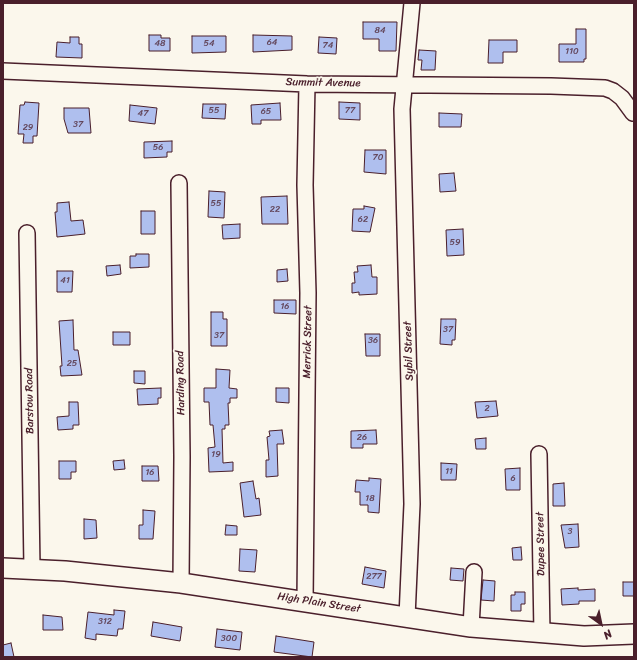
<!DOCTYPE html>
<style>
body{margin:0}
#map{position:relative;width:637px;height:660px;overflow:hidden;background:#fbf7ec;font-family:Sriracha,sans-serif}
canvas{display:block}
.frame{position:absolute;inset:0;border:4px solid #4a1f2b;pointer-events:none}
.north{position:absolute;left:581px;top:604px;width:40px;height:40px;-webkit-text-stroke:3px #fbf7ec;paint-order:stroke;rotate:147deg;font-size:11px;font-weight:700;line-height:16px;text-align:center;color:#4a1f2b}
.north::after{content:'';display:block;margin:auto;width:14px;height:18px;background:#4a1f2b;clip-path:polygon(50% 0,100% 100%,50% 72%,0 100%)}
</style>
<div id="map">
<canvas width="637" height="660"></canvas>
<div class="frame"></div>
<div class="north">N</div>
</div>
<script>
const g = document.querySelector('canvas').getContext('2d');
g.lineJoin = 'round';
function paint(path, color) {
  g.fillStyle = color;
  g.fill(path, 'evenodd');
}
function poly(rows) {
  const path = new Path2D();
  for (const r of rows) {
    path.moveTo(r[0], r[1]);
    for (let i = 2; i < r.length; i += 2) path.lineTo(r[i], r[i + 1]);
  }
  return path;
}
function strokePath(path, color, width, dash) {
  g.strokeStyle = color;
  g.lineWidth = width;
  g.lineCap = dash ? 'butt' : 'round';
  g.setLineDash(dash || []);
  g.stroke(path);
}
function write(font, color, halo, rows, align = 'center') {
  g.font = font + ' Sriracha,sans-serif';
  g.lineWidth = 3.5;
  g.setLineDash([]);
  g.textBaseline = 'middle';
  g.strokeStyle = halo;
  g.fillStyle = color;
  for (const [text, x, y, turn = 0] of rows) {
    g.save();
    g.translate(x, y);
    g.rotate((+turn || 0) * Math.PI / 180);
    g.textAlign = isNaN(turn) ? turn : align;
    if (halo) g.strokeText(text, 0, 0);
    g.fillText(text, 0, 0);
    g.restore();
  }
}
const building = poly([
 [363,22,397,22,396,51,379,51,379,39,363,39,363,22],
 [576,29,586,29,586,59,584,59,584,62,559,62,559,44,576,44,576,29],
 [149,35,161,35,161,38,170,38,170,51,149,51,149,35],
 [253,35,292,36,292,50,253,52,253,35],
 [192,36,226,36,226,52,192,53,192,36],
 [70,37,79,37,79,44,82,44,82,58,56,57,57,42,70,43,70,37],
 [319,37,337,38,336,54,318,53,319,37],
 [489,40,517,40,517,52,503,52,503,63,488,63,489,40],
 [419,50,436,51,435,70,421,70,422,60,418,60,419,50],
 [25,102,39,103,37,136,33,136,33,143,23,143,24,134,18,134,20,105,24,105,25,102],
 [339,102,360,103,360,120,339,119,339,102],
 [280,103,281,120,261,120,261,124,252,124,251,105,280,103],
 [203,104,226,104,225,119,202,118,203,104],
 [130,105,157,108,155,124,129,121,130,105],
 [64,108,89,108,91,133,68,133,64,119,64,108],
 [439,113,462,114,461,127,439,127,439,113],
 [172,141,172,152,167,152,167,157,144,158,144,142,172,141],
 [365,150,386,150,386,174,364,172,365,150],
 [454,173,456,191,440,192,439,174,454,173],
 [209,191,225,192,224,218,208,217,209,191],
 [287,196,288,224,262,224,261,197,287,196],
 [69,202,71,221,83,220,85,234,57,237,55,212,57,212,57,203,69,202],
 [364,206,375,208,370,232,352,231,353,209,364,209,364,206],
 [141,211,155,211,155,234,141,234,141,211],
 [240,224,240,238,223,239,222,225,240,224],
 [463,229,464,255,447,256,446,230,463,229],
 [136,254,149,254,149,267,130,268,130,256,136,256,136,254],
 [120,265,121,274,107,276,106,266,120,265],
 [371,265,372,277,377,277,377,294,359,295,359,292,352,293,352,283,355,283,354,272,358,272,357,266,371,265],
 [287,269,288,281,277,282,277,270,287,269],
 [57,271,73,271,72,292,57,292,57,271],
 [274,300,296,300,296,314,274,313,274,300],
 [211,312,223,312,223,319,227,319,227,346,211,346,211,312],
 [441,319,456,319,455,340,452,340,452,345,440,344,441,319],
 [73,320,74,350,78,350,82,375,61,376,60,366,62,366,59,321,73,320],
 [113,332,130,332,130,345,113,345,113,332],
 [365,334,380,334,380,356,366,356,365,334],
 [216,369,230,370,229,388,237,389,237,398,230,398,230,403,228,403,229,425,225,425,225,429,222,429,223,463,233,462,233,471,209,472,208,448,215,447,213,425,210,425,209,402,204,402,204,388,216,388,216,369],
 [134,371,145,371,145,384,134,383,134,371],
 [161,388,161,398,158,398,158,404,138,405,137,389,161,388],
 [276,388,289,388,289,403,276,402,276,388],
 [496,401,498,416,477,418,475,402,496,401],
 [69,402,78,402,79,425,73,425,73,429,58,430,57,417,69,416,69,402],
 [282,430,284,444,277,444,278,476,266,477,266,460,269,460,267,437,270,436,269,431,282,430],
 [376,430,377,444,363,444,363,448,351,448,351,431,376,430],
 [486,438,486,449,476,449,475,439,486,438],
 [124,460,125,469,114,470,113,461,124,460],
 [59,461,76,461,76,472,71,472,71,479,59,479,59,461],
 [441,463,457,464,456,480,441,480,441,463],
 [142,466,158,466,159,481,142,481,142,466],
 [520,468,520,490,506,490,505,469,520,468],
 [369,478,381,479,379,513,368,512,368,505,360,505,360,492,355,492,356,480,369,481,369,478],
 [253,481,256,499,259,498,261,515,244,517,240,483,253,481],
 [564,483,565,506,553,506,553,484,564,483],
 [143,510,155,511,153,539,139,539,139,525,143,525,143,510],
 [84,519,96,520,97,538,84,539,84,519],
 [578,524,579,547,565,548,561,525,578,524],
 [226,525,237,526,237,535,225,535,226,525],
 [521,547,522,560,513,560,512,548,521,547],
 [240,549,257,550,255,572,239,571,240,549],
 [365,567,386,571,384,588,362,584,365,567],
 [451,568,464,569,463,581,450,580,451,568],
 [483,580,495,581,494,601,481,600,483,580],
 [623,582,634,582,634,596,623,596,623,582],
 [578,588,578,590,595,589,595,601,579,601,579,604,562,605,561,589,578,588],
 [515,592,525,592,525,604,521,604,521,611,511,611,511,595,515,595,515,592],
 [114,610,125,611,123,629,118,629,117,636,96,634,96,640,85,638,88,612,114,615,114,610],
 [43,615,62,617,63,630,43,630,43,615],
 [153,622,182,627,180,641,151,636,153,622],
 [217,629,242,632,240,650,215,647,217,629],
 [276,636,314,642,312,657,274,652,276,636],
 [11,643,14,657,3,657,3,645,11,643]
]);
const minor = poly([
 [3,71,307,84,551,86,605,88,613,91,622,98,633,113],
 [179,183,182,457,181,583],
 [27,233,32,569],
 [539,454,542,634],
 [305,601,308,293,305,185,307,84],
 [407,617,412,504,402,109,412,3],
 [471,627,474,572]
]);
const major = poly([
 [3,568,65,571,181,583,471,627,584,636,634,634]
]);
const numberNames = [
 ["84",380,31],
 ["64",272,43],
 ["48",160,44],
 ["54",209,44],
 ["74",328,46],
 ["110",572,52],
 ["55",214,111],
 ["77",350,111],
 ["65",266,112],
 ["47",143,114],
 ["37",78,125],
 ["29",28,128],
 ["56",158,148],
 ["70",378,158],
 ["55",216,204],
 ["22",275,210],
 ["62",363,220],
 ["59",455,243],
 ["41",65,281],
 ["16",285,307],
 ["37",448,330],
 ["37",219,336],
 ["36",373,341],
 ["25",72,364],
 ["2",487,409],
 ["26",362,438],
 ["19",216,455],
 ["11",449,472],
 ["16",150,473],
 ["6",513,479],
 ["18",370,499],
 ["3",570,532],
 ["277",374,577],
 ["312",105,622],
 ["300",229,639]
];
const streetNames = [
 ["Summit Avenue",323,83,1],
 ["Merrick Street",308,342,-89],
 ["Sybil Street",409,351,-92],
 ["Harding Road",181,383,-91],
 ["Barstow Road",30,401,-91],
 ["Dupee Street",541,544,-91],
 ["High Plain Street",319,603,9]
];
paint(building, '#afbfee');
strokePath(building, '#4a1f2b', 1);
strokePath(minor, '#4a1f2b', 18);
strokePath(major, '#4a1f2b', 22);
strokePath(minor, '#fbf7ec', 15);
strokePath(major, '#fbf7ec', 19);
write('9px', '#63475c', null, numberNames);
write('11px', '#4a1f2b', '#fbf7ec', streetNames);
</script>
